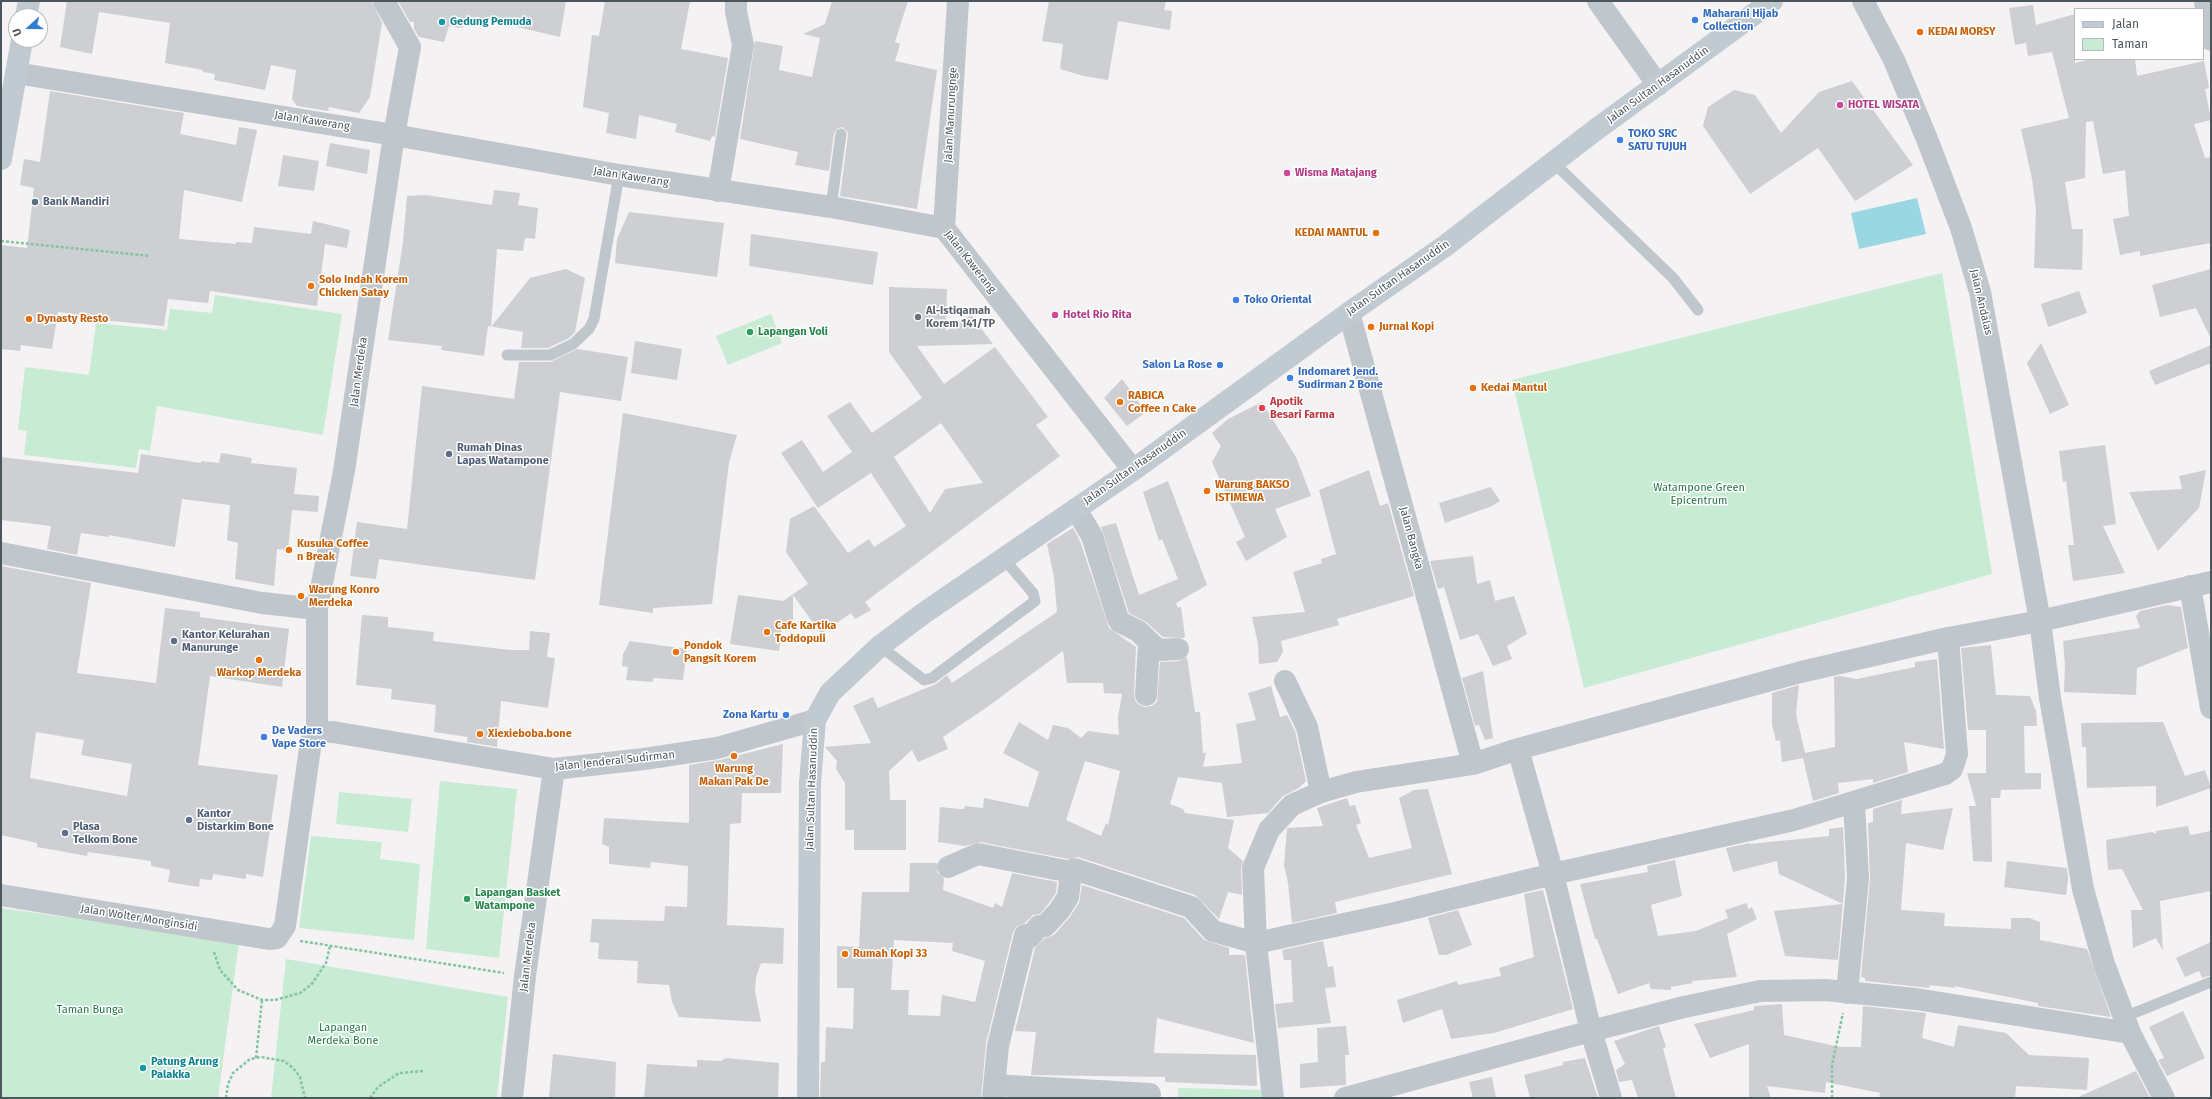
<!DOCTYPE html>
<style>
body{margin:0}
#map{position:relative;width:2212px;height:1099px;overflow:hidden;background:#f4f2f2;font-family:"Fira Sans",sans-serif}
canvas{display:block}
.frame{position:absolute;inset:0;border:2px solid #4c565d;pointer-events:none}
.legend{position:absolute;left:2074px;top:8px;width:130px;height:52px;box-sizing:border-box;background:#fff;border:1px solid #b7bbbe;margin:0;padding:5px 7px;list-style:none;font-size:12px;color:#4c565d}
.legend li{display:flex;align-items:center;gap:8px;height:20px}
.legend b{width:20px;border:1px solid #b7bbbe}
.north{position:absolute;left:8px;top:8px;width:40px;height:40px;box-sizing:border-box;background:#fff;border:1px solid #b7bbbe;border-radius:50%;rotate:249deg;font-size:11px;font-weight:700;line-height:16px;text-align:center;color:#4c565d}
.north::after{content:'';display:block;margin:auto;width:14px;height:18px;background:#327ecf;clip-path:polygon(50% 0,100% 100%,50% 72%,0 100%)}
</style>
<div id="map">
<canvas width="2212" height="1099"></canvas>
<div class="frame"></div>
<ul class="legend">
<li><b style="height:5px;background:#c1c9d1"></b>Jalan</li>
<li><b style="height:11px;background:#c7ebd3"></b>Taman</li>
</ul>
<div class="north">U</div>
</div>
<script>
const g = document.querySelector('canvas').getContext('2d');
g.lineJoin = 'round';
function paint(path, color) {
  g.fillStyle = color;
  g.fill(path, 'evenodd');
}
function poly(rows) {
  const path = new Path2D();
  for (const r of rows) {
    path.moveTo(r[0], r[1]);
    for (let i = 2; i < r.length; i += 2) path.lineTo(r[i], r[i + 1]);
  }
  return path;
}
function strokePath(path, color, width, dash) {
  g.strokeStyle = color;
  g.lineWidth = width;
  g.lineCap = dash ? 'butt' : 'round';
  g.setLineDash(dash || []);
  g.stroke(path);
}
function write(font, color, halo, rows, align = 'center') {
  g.font = font + ' "Fira Sans",sans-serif';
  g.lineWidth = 3;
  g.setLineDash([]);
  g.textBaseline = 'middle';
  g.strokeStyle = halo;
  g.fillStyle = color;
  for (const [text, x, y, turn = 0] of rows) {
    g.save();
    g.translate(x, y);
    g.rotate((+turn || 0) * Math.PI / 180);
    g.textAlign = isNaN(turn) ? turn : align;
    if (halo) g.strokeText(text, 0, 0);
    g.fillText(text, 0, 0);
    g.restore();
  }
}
const green = poly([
 [1942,273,1992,574,1584,688,1512,380],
 [215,295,342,314,323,435,157,406,150,451,139,449,136,468,24,455,27,431,18,430,25,367,89,375,96,323,167,330,170,309,212,313],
 [771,314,782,343,728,365,716,336],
 [440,781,517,789,499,958,426,949],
 [339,792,412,799,408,832,336,824],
 [311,836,382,842,380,859,420,864,414,940,299,928],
 [1,908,239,942,218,1098,1,1098],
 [286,959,508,997,497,1098,271,1098],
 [1178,1088,1268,1090,1269,1098,1178,1098]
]);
const water = poly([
 [1917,198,1926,234,1859,249,1851,213]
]);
const building = poly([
 [67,1,372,1,382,23,370,97,359,113,329,107,328,111,297,106,292,99,296,70,271,65,265,90,214,80,215,74,203,72,203,70,165,63,170,23,99,12,92,54,60,47],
 [398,1,566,1,560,37,475,17,461,28,449,26,444,42,419,37,414,29,414,22,410,22],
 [605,1,690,1,681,49,728,58,715,137,712,136,710,141,675,132,677,124,639,115,636,139,606,133,609,113,583,107,592,35,599,36],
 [832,1,908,1,895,42,900,44,895,61,937,70,917,209,840,196,848,135,847,131,842,127,838,128,834,133,829,171,795,165,798,152,740,139,755,41,783,46,779,70,812,77,820,38,803,34,825,24],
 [1049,1,1166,1,1164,10,1172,11,1170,30,1118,21,1108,80,1084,76,1060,69,1063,44,1042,41],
 [2033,5,2036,25,2075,14,2075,63,2091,59,2135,59,2137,76,2204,61,2209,88,2205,89,2211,120,2194,124,2205,158,2211,157,2211,243,2140,256,2140,251,2120,255,2113,219,2129,216,2125,170,2103,174,2093,121,2086,122,2085,178,2065,182,2072,229,2083,229,2082,270,2034,268,2036,210,2032,179,2021,129,2069,118,2052,52,2028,56,2026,43,2015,45,2009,8],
 [1852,81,1913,165,1855,201,1818,148,1750,194,1703,126,1708,107,1734,90,1755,95,1781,133,1819,92],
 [50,91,184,113,180,134,236,145,239,127,257,130,242,202,184,190,179,239,236,244,236,242,252,243,254,227,311,234,313,221,350,230,347,248,325,244,317,306,210,291,208,303,168,299,164,326,102,320,102,318,58,312,52,349,21,345,20,351,1,349,1,245,27,248,34,188,20,185,24,159,40,162],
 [330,143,370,150,367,174,326,166],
 [283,155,319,161,314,191,278,186],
 [494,190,520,193,518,205,538,208,535,239,525,238,523,251,497,249,491,327,530,278,566,269,585,278,575,332,569,338,548,348,521,348,523,332,488,326,484,356,441,350,442,346,388,340,403,242,407,196,426,195,492,205],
 [629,212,724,223,717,277,615,263,617,239],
 [751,234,878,252,873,285,749,266],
 [2211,269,2211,339,2196,308,2160,317,2152,285],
 [889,287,947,289,946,331,971,315,993,344,917,346,944,384,995,347,1048,417,1036,425,1060,456,865,602,871,610,855,619,851,613,821,634,793,595,793,629,782,628,779,651,730,644,738,595,783,601,808,584,786,552,790,519,814,506,848,553,869,539,874,547,906,526,871,473,818,508,781,453,802,440,823,472,852,452,827,416,850,402,872,433,922,398,889,352],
 [941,423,983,483,945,489,930,513,894,457],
 [2079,291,2087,313,2048,327,2041,304],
 [635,341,682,349,677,380,631,373],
 [2041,343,2069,405,2050,414,2027,363],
 [2211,345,2211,363,2155,385,2149,371],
 [577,349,628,357,621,401,560,392,535,580,379,559,376,579,350,576,357,522,407,529,422,386,514,399,519,362,550,362],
 [1122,379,1146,412,1127,426,1104,398],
 [1262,402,1296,457,1311,496,1275,509,1287,537,1246,561,1236,542,1245,537,1212,462,1221,446,1212,433,1228,419],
 [623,413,737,435,729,462,712,604,653,608,653,613,599,605],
 [2105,445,2116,524,2103,526,2125,573,2073,581,2068,545,2074,545,2066,481,2063,482,2059,451],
 [221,453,252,458,251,463,297,468,294,494,319,496,318,512,292,510,288,550,277,549,274,586,235,579,238,543,227,540,230,505,182,499,175,547,109,535,109,537,81,533,77,555,47,549,51,526,1,520,1,457,138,473,141,454,201,463,201,461,219,463],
 [1369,470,1380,506,1388,503,1414,596,1337,619,1339,625,1281,641,1283,652,1277,662,1259,664,1258,644,1252,617,1305,612,1293,572,1322,563,1321,559,1336,554,1319,490],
 [2206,470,2199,508,2158,551,2129,492,2182,489,2179,476],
 [1168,481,1207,585,1176,603,1178,608,1181,607,1185,636,1184,638,1163,637,1146,622,1129,613,1101,527,1116,523,1139,595,1178,579,1162,539,1159,541,1143,492],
 [1491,487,1500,501,1492,506,1445,523,1439,503],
 [1073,528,1080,541,1109,628,1136,647,1134,694,1135,700,1139,705,1145,707,1151,706,1157,702,1160,662,1179,661,1187,657,1195,712,1200,712,1203,753,1206,753,1203,767,1242,763,1236,724,1256,720,1248,693,1271,686,1280,717,1287,715,1295,731,1306,781,1299,788,1283,796,1268,813,1227,817,1222,783,1178,777,1170,804,1183,809,1185,813,1234,820,1228,848,1243,861,1241,868,1242,895,1228,892,1219,919,1195,895,1078,857,1068,859,980,842,965,846,938,842,940,807,959,809,964,809,965,806,983,808,984,798,1028,807,1039,772,1003,753,1019,722,1048,740,1053,725,1068,728,1081,738,1088,731,1119,735,1118,717,1122,694,1104,693,1103,683,1067,683,1063,651,990,705,943,737,948,749,918,762,912,750,889,771,890,800,906,800,906,850,854,850,854,830,845,830,845,783,836,769,837,761,825,747,871,743,853,706,873,697,878,708,936,684,947,675,952,683,1057,612,1054,577,1047,544],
 [1085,761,1120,771,1108,825,1106,823,1101,836,1066,820],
 [1473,556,1477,584,1490,580,1495,601,1514,596,1527,634,1507,646,1512,659,1493,666,1478,634,1460,640,1444,587,1438,589,1430,561],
 [1,566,91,583,77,673,156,683,165,608,200,612,200,617,289,629,282,687,210,676,198,765,278,775,263,877,246,874,246,879,213,874,212,880,200,879,199,887,168,882,170,870,151,866,151,861,88,852,87,856,37,847,37,843,1,835],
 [36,732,84,740,81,755,132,764,127,796,30,778],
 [2167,605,2181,607,2188,648,2137,668,2136,695,2064,692,2065,665,2063,641,2140,628,2136,616,2140,611],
 [362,615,388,617,388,627,434,632,433,641,510,650,529,650,530,631,550,633,547,657,555,658,548,708,501,701,497,747,467,742,468,737,434,732,436,705,391,699,392,689,356,685],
 [630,641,687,649,683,680,653,678,653,682,626,680,628,667,622,666,623,654],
 [1991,645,1996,695,2030,696,2036,711,2037,726,2024,726,2025,773,2041,773,2041,789,2001,790,2000,798,1991,798,1992,862,1973,861,1969,806,1976,806,1967,773,1986,773,1986,730,1968,730,1961,648],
 [1937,659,1944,749,1904,742,1908,772,1873,783,1873,779,1838,783,1839,793,1813,801,1803,758,1782,762,1780,740,1776,741,1772,724,1772,693,1799,685,1796,714,1805,753,1835,747,1834,677,1839,676,1857,679,1915,667,1915,662],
 [1483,671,1493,738,1485,740,1479,725,1475,726,1462,678],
 [2163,722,2185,776,2205,770,2211,788,2156,807,2156,786,2087,788,2086,747,2082,747,2081,723],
 [783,744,781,793,742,793,741,823,730,824,727,925,784,928,783,964,761,963,756,977,755,991,761,1022,679,1017,672,1002,669,985,637,983,638,961,598,959,599,943,590,942,592,919,664,921,665,906,687,907,688,866,651,862,650,868,609,864,609,847,602,844,604,818,689,823,689,765,720,760],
 [1428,789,1452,874,1335,902,1337,913,1292,923,1288,883,1284,865,1287,828,1323,826,1317,808,1347,798,1350,806,1355,805,1361,823,1356,825,1369,858,1412,848,1399,798,1414,790],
 [1902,800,1901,814,1953,808,1943,850,1906,843,1901,910,1945,913,1944,926,2011,929,2011,918,2029,918,2040,922,2040,940,2087,949,2111,1017,2038,1006,2038,1003,1954,986,1956,988,1930,985,1929,988,1865,981,1865,978,1861,977,1870,879,1868,823,1873,822,1873,809],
 [2188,826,2190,835,2211,831,2211,891,2160,901,2163,951,2156,938,2133,948,2131,910,2143,910,2122,869,2108,870,2106,840,2152,832,2156,834,2156,831],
 [1843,827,1845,878,1838,960,1785,956,1774,911,1843,904,1779,874,1777,861,1733,872,1726,848,1750,843,1750,844,1829,836,1829,829],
 [1675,860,1682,896,1651,905,1658,936,1696,931,1728,918,1725,910,1747,903,1748,909,1752,907,1757,919,1727,934,1737,977,1692,981,1693,983,1671,987,1671,990,1651,989,1649,983,1618,994,1597,939,1595,939,1580,884,1648,872,1647,866],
 [2007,861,2067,868,2068,878,2066,895,2004,887],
 [910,863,937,863,937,872,944,878,943,890,993,908,995,903,1002,907,1012,873,1057,882,1056,893,1049,903,1040,914,1033,915,1025,923,1017,926,1013,932,986,1043,981,1098,820,1098,821,1062,825,1062,826,1027,853,1029,854,988,837,988,837,946,859,947,862,892,909,892],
 [894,940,953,943,952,951,985,961,975,1002,942,995,940,1016,908,1015,909,990,891,990],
 [1082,885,1184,918,1204,940,1229,948,1229,955,1245,955,1254,1043,1157,1018,1154,1053,1256,1055,1257,1086,1165,1082,1165,1077,1031,1075,1036,1032,1015,1031,1035,948,1045,938,1054,935,1069,918,1079,903],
 [1543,890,1573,1009,1494,1033,1451,1039,1442,1009,1403,1023,1397,1000,1457,981,1458,985,1501,976,1499,968,1534,957,1524,894],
 [1458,910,1472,945,1446,955,1439,955,1428,918],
 [1323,941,1328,967,1333,966,1336,987,1325,988,1331,1023,1278,1028,1275,1004,1293,1002,1291,960,1284,960,1282,950],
 [2211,942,2211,975,2202,978,2199,971,2185,977,2176,958],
 [1782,1004,1784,1035,1840,1047,1861,1047,1863,1006,1926,1013,1922,1038,1954,1047,1958,1025,2006,1033,2029,1055,2089,1058,2087,1090,2016,1086,2015,1098,1879,1098,1880,1093,1826,1082,1825,1093,1767,1086,1771,1098,1749,1098,1749,1044,1710,1058,1694,1024,1754,1010,1754,1006],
 [2183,1011,2205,1058,2167,1076,2158,1060,2164,1058,2149,1027],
 [1346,1026,1349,1055,1345,1055,1346,1085,1300,1088,1300,1064,1318,1062,1317,1028],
 [1659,1026,1666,1047,1663,1048,1676,1098,1638,1098,1632,1080,1619,1082,1616,1070,1625,1064,1614,1041],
 [553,1054,616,1062,615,1098,549,1098],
 [726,1058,779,1063,778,1097,644,1098,647,1064,697,1067,697,1060,721,1061],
 [1585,1058,1598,1098,1530,1098,1524,1075,1563,1065,1563,1062],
 [2136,1071,2150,1098,2076,1098],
 [1492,1077,1496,1098,1473,1098,1469,1082]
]);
const path = poly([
 [1,241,150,256],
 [300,941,504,973],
 [214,952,220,970,238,990,262,1000,275,1000,300,993,311,985,326,963,330,946],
 [256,1058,262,1000],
 [226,1098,228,1084,233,1073,250,1059,261,1057,284,1061,293,1068,300,1077,305,1098],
 [370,1098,378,1087,399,1073,424,1071],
 [1832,1098,1832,1065,1843,1013]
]);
const lane = poly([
 [1554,163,1673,278,1698,310],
 [831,207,841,134],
 [507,355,550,355,573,344,589,329,594,319,619,175],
 [880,646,924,680,932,678,1035,601,1033,593,1004,559],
 [2124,1017,2211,982]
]);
const street = poly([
 [1598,1,1658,85],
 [1863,1,1894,60,1927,139,1961,228,1980,292,2040,621,2050,698,2083,889,2104,964,2130,1033,2164,1098],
 [2205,1,2211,40],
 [16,73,394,135,619,175,831,207,944,228,1133,470],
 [718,191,743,45,736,12,736,1],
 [944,228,958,1],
 [1349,313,1473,764],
 [1076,509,1092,536,1117,616,1120,622,1138,631,1158,650,1178,649],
 [1,553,262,603,317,609],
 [2190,586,2211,708],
 [1285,681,1307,727,1321,792],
 [1146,695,1149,643],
 [317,732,317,609,344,471,394,135,410,47,384,1],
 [317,732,333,732,554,769,644,759,717,748,815,720],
 [1518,749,1553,874,1591,1031,1611,1098],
 [948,867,978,854,1071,872],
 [1,895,269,939,277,938,285,926,311,741,317,732],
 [1847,993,1858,878,1854,803],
 [994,1085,1150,1094],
 [512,1098,525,976,554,769],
 [993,1098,998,1046,1025,935,1030,937,1039,926,1045,926,1059,911,1068,897,1071,872,1074,869,1191,907,1213,931,1256,943,1395,913,1553,874,1794,820,1945,774,1952,769,1957,754,1948,638,2040,621,2211,582],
 [1273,1098,1256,943,1253,868,1269,830,1292,805,1321,792,1356,782,1473,764,1518,749,1801,672,1948,638],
 [1345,1098,1591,1031,1684,1007,1760,991,1825,990,1916,999,2130,1033]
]);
const secondary = poly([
 [26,16,29,1],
 [1,159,22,40],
 [808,1098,810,783,815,720,830,693,880,646,924,613,1133,470,1349,313,1445,246,1594,131,1772,1]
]);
const markers = [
 [1695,20,4,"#3f7fe0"],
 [442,22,4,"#0f9aa8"],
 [1920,32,4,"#e8710a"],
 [1840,105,4,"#d1479c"],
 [1620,140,4,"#3f7fe0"],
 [1287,173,4,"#d1479c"],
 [35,202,4,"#5c6f8a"],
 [1376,233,4,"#e8710a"],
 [311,286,4,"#e8710a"],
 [1236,300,4,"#3f7fe0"],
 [1055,315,4,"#d1479c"],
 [918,317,4,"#6b7280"],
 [29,319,4,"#e8710a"],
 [1371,327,4,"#e8710a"],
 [750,332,4,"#2e9e5b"],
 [1220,365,4,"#3f7fe0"],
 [1290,378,4,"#3f7fe0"],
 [1473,388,4,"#e8710a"],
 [1120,402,4,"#e8710a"],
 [1262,408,4,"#e0444e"],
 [449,454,4,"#5c6f8a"],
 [1207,491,4,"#e8710a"],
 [289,550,4,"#e8710a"],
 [301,596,4,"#e8710a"],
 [767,632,4,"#e8710a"],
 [174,641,4,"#5c6f8a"],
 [676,652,4,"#e8710a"],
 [259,660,4,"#e8710a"],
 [786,715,4,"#3f7fe0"],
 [480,734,4,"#e8710a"],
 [264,737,4,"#3f7fe0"],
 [734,756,4,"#e8710a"],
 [189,820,4,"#5c6f8a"],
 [65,833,4,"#5c6f8a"],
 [467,899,4,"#2e9e5b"],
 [845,954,4,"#e8710a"],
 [143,1068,4,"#0f9aa8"]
];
const shopNames = [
 ["Maharani Hijab",1703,14],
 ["Collection",1703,27],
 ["TOKO SRC",1628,134],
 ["SATU TUJUH",1628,147],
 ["Toko Oriental",1244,300],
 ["Salon La Rose",1212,365,"right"],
 ["Indomaret Jend.",1298,372],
 ["Sudirman 2 Bone",1298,385],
 ["Zona Kartu",778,715,"right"],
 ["De Vaders",272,731],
 ["Vape Store",272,744]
];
const cultureNames = [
 ["Gedung Pemuda",450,22],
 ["Patung Arung",151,1062],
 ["Palakka",151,1075]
];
const foodNames = [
 ["KEDAI MORSY",1928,32],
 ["KEDAI MANTUL",1368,233,"right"],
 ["Solo Indah Korem",319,280],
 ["Chicken Satay",319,293],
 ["Dynasty Resto",37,319],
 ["Jurnal Kopi",1379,327],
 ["Kedai Mantul",1481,388],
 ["RABICA",1128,396],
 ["Coffee n Cake",1128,409],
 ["Warung BAKSO",1215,485],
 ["ISTIMEWA",1215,498],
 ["Kusuka Coffee",297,544],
 ["n Break",297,557],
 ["Warung Konro",309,590],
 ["Merdeka",309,603],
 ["Cafe Kartika",775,626],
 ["Toddopuli",775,639],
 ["Pondok",684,646],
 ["Pangsit Korem",684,659],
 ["Warkop Merdeka",259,673,"center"],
 ["Xiexieboba.bone",488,734],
 ["Warung",734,769,"center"],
 ["Makan Pak De",734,782,"center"],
 ["Rumah Kopi 33",853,954]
];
const streetNames = [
 ["Jalan Sultan Hasanuddin",1658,85,-36],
 ["Jalan Manurungnge",951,115,-87],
 ["Jalan Kawerang",312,121,9],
 ["Jalan Kawerang",631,177,9],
 ["Jalan Kawerang",970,262,52],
 ["Jalan Sultan Hasanuddin",1398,278,-35],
 ["Jalan Andalas",1981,302,77],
 ["Jalan Merdeka",359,372,-82],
 ["Jalan Sultan Hasanuddin",1135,467,-35],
 ["Jalan Bangka",1411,538,75],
 ["Jalan Jenderal Sudirman",615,761,-6],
 ["Jalan Sultan Hasanuddin",812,789,-88],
 ["Jalan Wolter Monginsidi",139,918,9],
 ["Jalan Merdeka",528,957,-83]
];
const hotelNames = [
 ["HOTEL WISATA",1848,105],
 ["Wisma Matajang",1295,173],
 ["Hotel Rio Rita",1063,315]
];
const serviceNames = [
 ["Bank Mandiri",43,202],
 ["Rumah Dinas",457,448],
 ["Lapas Watampone",457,461],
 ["Kantor Kelurahan",182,635],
 ["Manurunge",182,648],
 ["Kantor",197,814],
 ["Distarkim Bone",197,827],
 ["Plasa",73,827],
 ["Telkom Bone",73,840]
];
const worshipNames = [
 ["Al-Istiqamah",926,311],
 ["Korem 141/TP",926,324]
];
const leisureNames = [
 ["Lapangan Voli",758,332],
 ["Lapangan Basket",475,893],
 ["Watampone",475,906]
];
const healthNames = [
 ["Apotik",1270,402],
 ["Besari Farma",1270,415]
];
const parkNames = [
 ["Watampone Green",1699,488],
 ["Epicentrum",1699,501],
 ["Taman Bunga",90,1010],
 ["Lapangan",343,1028],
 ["Merdeka Bone",343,1041]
];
paint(green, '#c7ebd3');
paint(water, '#9ad7e2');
paint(building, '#cdcfd3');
strokePath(path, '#83c5a1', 2.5, [3, 2]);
strokePath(lane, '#c0c7cc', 11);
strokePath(street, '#c0c7cc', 22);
strokePath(secondary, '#c1c9d1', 22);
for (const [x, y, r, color] of markers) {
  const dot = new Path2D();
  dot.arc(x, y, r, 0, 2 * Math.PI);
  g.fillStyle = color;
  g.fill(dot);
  strokePath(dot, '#fff', 1.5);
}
write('bold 11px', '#366cbe', '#fff', shopNames, 'left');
write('bold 11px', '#0d838f', '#fff', cultureNames, 'left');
write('bold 11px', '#c56008', '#fff', foodNames, 'left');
write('11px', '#4c565d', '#fff', streetNames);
write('bold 11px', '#b23c85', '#fff', hotelNames, 'left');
write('bold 11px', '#4e5e75', '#fff', serviceNames, 'left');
write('bold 11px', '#5b616d', '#fff', worshipNames, 'left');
write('bold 11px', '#27864d', '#fff', leisureNames, 'left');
write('bold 11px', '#be3a42', '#fff', healthNames, 'left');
write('11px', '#247749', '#fff', parkNames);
</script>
